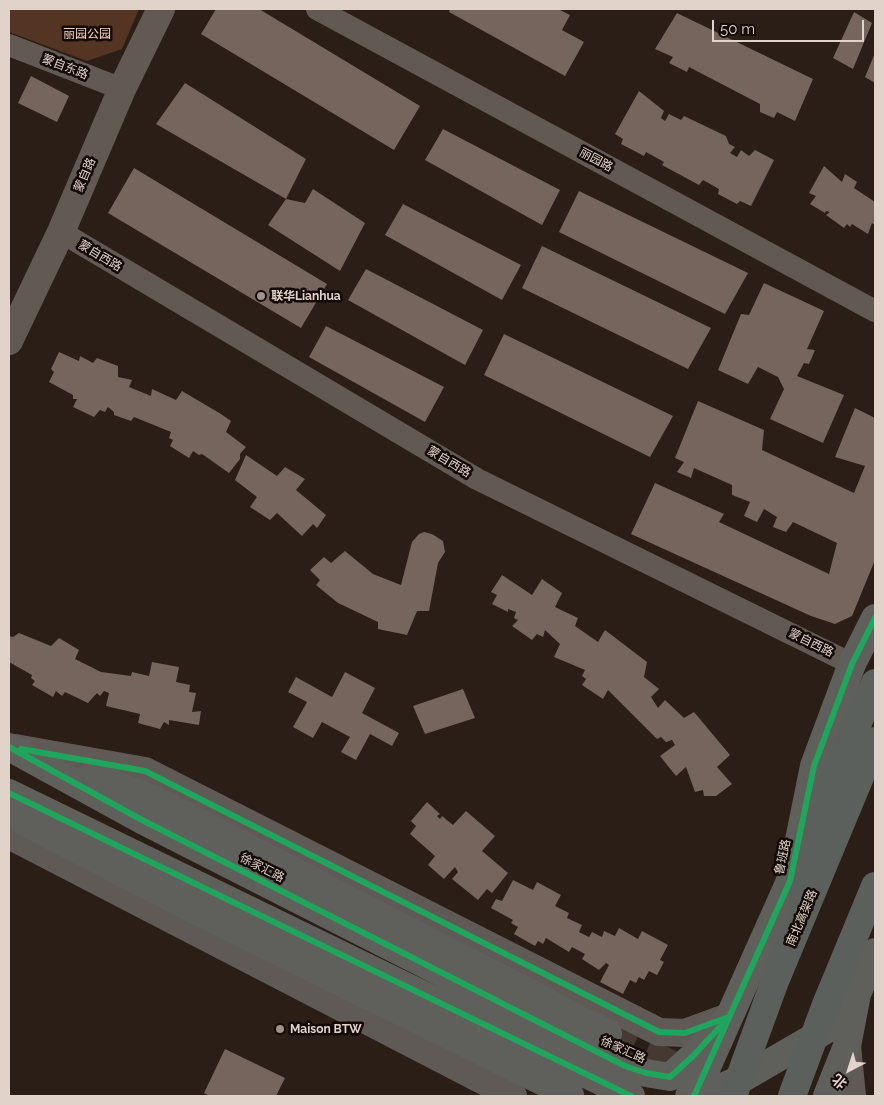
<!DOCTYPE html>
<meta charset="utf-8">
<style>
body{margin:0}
#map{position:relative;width:884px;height:1105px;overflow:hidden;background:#2a1e17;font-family:Raleway,"Noto Sans SC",sans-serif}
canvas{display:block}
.frame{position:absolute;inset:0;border:10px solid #e1d2ca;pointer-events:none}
.north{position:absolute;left:824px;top:1045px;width:50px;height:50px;-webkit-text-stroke:4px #130905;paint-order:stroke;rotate:220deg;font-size:14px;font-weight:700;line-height:20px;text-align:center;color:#e1d2ca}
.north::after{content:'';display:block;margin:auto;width:18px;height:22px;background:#e1d2ca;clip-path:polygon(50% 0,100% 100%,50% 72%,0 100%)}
.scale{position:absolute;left:712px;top:20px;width:152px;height:22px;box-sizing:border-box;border:2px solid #e1d2ca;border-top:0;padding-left:6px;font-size:15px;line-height:18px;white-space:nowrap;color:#e1d2ca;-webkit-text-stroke:4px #130905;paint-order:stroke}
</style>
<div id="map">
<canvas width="884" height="1105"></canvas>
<div class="frame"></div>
<div class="north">北</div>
<div class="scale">50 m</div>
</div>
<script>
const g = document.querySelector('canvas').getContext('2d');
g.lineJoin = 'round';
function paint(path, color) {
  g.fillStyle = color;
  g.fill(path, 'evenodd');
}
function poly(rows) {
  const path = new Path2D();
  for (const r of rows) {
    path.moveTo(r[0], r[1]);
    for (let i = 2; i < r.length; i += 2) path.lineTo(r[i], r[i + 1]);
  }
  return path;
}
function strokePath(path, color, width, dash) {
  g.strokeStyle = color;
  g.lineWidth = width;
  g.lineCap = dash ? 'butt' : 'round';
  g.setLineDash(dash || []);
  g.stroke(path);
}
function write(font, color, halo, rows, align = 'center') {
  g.font = font + ' Raleway,"Noto Sans SC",sans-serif';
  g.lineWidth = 5;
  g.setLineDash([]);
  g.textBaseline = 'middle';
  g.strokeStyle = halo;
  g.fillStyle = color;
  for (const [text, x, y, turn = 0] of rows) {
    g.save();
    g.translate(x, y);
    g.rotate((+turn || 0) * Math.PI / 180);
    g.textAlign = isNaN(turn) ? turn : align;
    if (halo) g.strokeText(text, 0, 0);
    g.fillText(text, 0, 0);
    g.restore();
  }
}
const green = poly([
 [9,9,139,9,122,49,87,61,9,32]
]);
const building = poly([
 [216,9,259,9,420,106,394,150,201,34],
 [450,9,558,9,570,15,562,30,584,42,565,76,449,12],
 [854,12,872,23,853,69,833,58],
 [677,13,813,79,795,121,777,112,774,118,760,112,760,104,689,67,687,72,669,63,673,57,655,49],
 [875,53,875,83,865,77],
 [31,76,69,96,57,122,18,103],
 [185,83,306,159,286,199,156,124],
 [639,91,664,111,661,118,665,121,669,114,681,120,684,116,726,136,729,144,735,147,730,153,737,157,741,150,749,156,755,150,774,160,751,206,740,201,737,204,718,194,719,189,703,180,699,185,662,165,664,162,646,152,644,156,621,144,623,139,615,134],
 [443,129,560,190,542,225,425,160],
 [824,166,842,182,845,174,857,182,854,188,875,202,875,225,872,223,868,234,852,224,850,227,847,224,844,228,826,215,830,212,826,211,825,213,810,204,816,196,809,193],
 [134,168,327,284,301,328,108,213],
 [313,189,365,223,340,271,268,225,286,199,305,203],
 [579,191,748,273,725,314,559,232],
 [403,204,521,265,502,300,385,235],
 [542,246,711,328,688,369,522,288],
 [366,269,483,330,465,365,348,300],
 [764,283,824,311,807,349,815,350,809,364,804,363,797,376,844,395,823,443,770,419,784,389,778,377,758,367,748,384,718,370,741,314,749,315],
 [326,326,444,387,425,422,309,357],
 [504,334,673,416,650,457,484,375],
 [59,352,79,361,80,356,93,363,97,358,118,366,118,377,132,380,129,387,151,396,152,389,176,400,182,391,221,414,231,421,226,432,246,447,240,454,240,459,229,473,202,454,199,455,193,451,189,458,170,446,173,440,169,438,171,432,134,417,131,421,114,415,114,412,108,407,105,412,100,410,94,417,73,407,77,399,73,399,73,395,49,382,54,372,51,369],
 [698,401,764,430,762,450,854,493,865,466,835,457,855,408,875,418,875,560,852,616,835,624,811,616,631,534,655,483,724,514,719,522,829,574,837,543,793,522,786,532,773,527,777,517,764,509,757,522,744,516,750,502,732,495,732,485,694,468,691,478,677,472,684,462,675,458],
 [246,455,277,476,285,467,305,479,296,490,326,515,317,528,313,524,302,536,277,513,270,520,250,507,257,497,235,480],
 [424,532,432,534,443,541,445,552,438,563,429,611,417,611,407,635,378,629,378,622,338,603,316,585,320,580,310,570,324,557,331,563,345,551,373,574,401,585,412,542,419,534],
 [502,575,532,595,542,579,562,593,555,607,578,618,575,626,598,642,605,630,647,662,644,677,659,689,651,697,658,708,665,700,684,718,694,712,730,755,717,767,732,784,716,796,704,796,703,790,695,792,686,767,676,776,660,756,675,745,672,740,666,742,661,737,657,739,608,690,603,699,582,685,586,679,582,676,585,670,554,657,560,644,545,630,543,637,537,634,532,640,512,626,518,620,514,618,516,612,508,609,508,612,492,604,497,595,491,592],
 [19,633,51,646,59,638,79,650,75,659,101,672,131,676,132,672,149,676,152,662,179,667,176,682,190,685,189,692,196,693,192,712,201,711,199,725,169,720,169,725,164,722,160,729,138,723,140,714,106,706,109,693,104,691,100,696,97,693,88,703,65,692,62,696,56,691,53,697,32,685,35,681,31,678,32,675,9,662,9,636,13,637],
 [345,672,375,688,362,713,399,733,392,746,370,734,356,760,341,752,350,737,322,722,313,738,293,727,307,702,288,692,296,677,332,697],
 [463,689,475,718,425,734,413,706],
 [427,802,440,814,437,816,440,819,442,816,453,825,466,811,495,836,482,851,508,873,492,893,487,889,478,900,452,879,458,872,455,867,444,879,428,865,435,856,410,834,416,826,411,821],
 [513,880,533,890,537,882,561,895,555,906,569,913,567,918,582,925,579,932,589,937,592,932,602,937,604,931,615,936,619,928,638,939,642,931,668,945,660,960,664,962,657,975,649,971,644,980,639,977,636,983,630,980,623,994,600,982,609,965,606,963,599,970,582,959,585,954,572,947,569,952,546,938,543,944,538,941,535,946,514,934,518,927,511,923,513,920,491,908,496,899,502,901],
 [225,1049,285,1078,276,1096,210,1096,204,1093]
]);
const primaryTunnel = poly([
 [608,1034,700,1078]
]);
const minor = poly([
 [317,9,875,311],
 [9,45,122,89],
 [61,232,477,479,852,664]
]);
const tertiary = poly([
 [9,341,61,232,122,89,161,9]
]);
const secondary = poly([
 [15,748,145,771,659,1032,685,1033,729,1017],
 [9,835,513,1096],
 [847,1046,852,1096]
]);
const primary = poly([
 [9,747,142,820,625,1066,646,1073,670,1077,693,1056,729,1017],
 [91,776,154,799,608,1034],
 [9,793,631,1096],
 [9,814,193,909,570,1095],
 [797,850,814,766,852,664,875,618],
 [689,1096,706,1094,745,1077,826,1030,857,994],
 [694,1096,790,881,802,862],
 [827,1096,847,1046,857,994,875,952]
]);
const trunk = poly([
 [790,881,875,683],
 [733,1096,775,981,875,741],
 [792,1096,827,1002,875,886]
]);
const cycleway = poly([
 [9,747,142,820,625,1066,646,1073,670,1077,693,1056,729,1017],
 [21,749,145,771,659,1032,685,1033,726,1018],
 [9,793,631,1096],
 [694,1096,790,881,814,766,852,664,875,618]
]);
const markers = [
 [261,296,5,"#a1938b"],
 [280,1029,5,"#a1938b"]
];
const parkNames = [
 ["丽园公园",87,34]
];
const streetNames = [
 ["蒙自东路",65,67,21],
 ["丽园路",596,160,28],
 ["蒙自路",85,175,-67],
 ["蒙自西路",100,256,31],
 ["蒙自西路",449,462,31],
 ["蒙自西路",811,643,26],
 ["鲁班路",783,857,-78],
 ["徐家汇路",262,868,27],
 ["南北高架路",802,918,-67],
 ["徐家汇路",623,1050,24]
];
const poiNames = [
 ["联华Lianhua",271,296],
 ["Maison BTW",290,1029]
];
paint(green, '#543422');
paint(building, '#75655c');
strokePath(primaryTunnel, '#453932', 28, [28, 14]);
strokePath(minor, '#635953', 22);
strokePath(tertiary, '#635953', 28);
strokePath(secondary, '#605a56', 28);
strokePath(primary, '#5f5f5b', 28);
strokePath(trunk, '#5c605c', 28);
strokePath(cycleway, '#20a55d', 6);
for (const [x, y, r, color] of markers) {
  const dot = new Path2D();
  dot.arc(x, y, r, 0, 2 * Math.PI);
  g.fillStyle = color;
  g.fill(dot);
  strokePath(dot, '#130905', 2);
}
write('12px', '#f4d2c0', '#130905', parkNames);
write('12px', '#e1d2ca', '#130905', streetNames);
write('bold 12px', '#e1d2ca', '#130905', poiNames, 'left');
</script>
